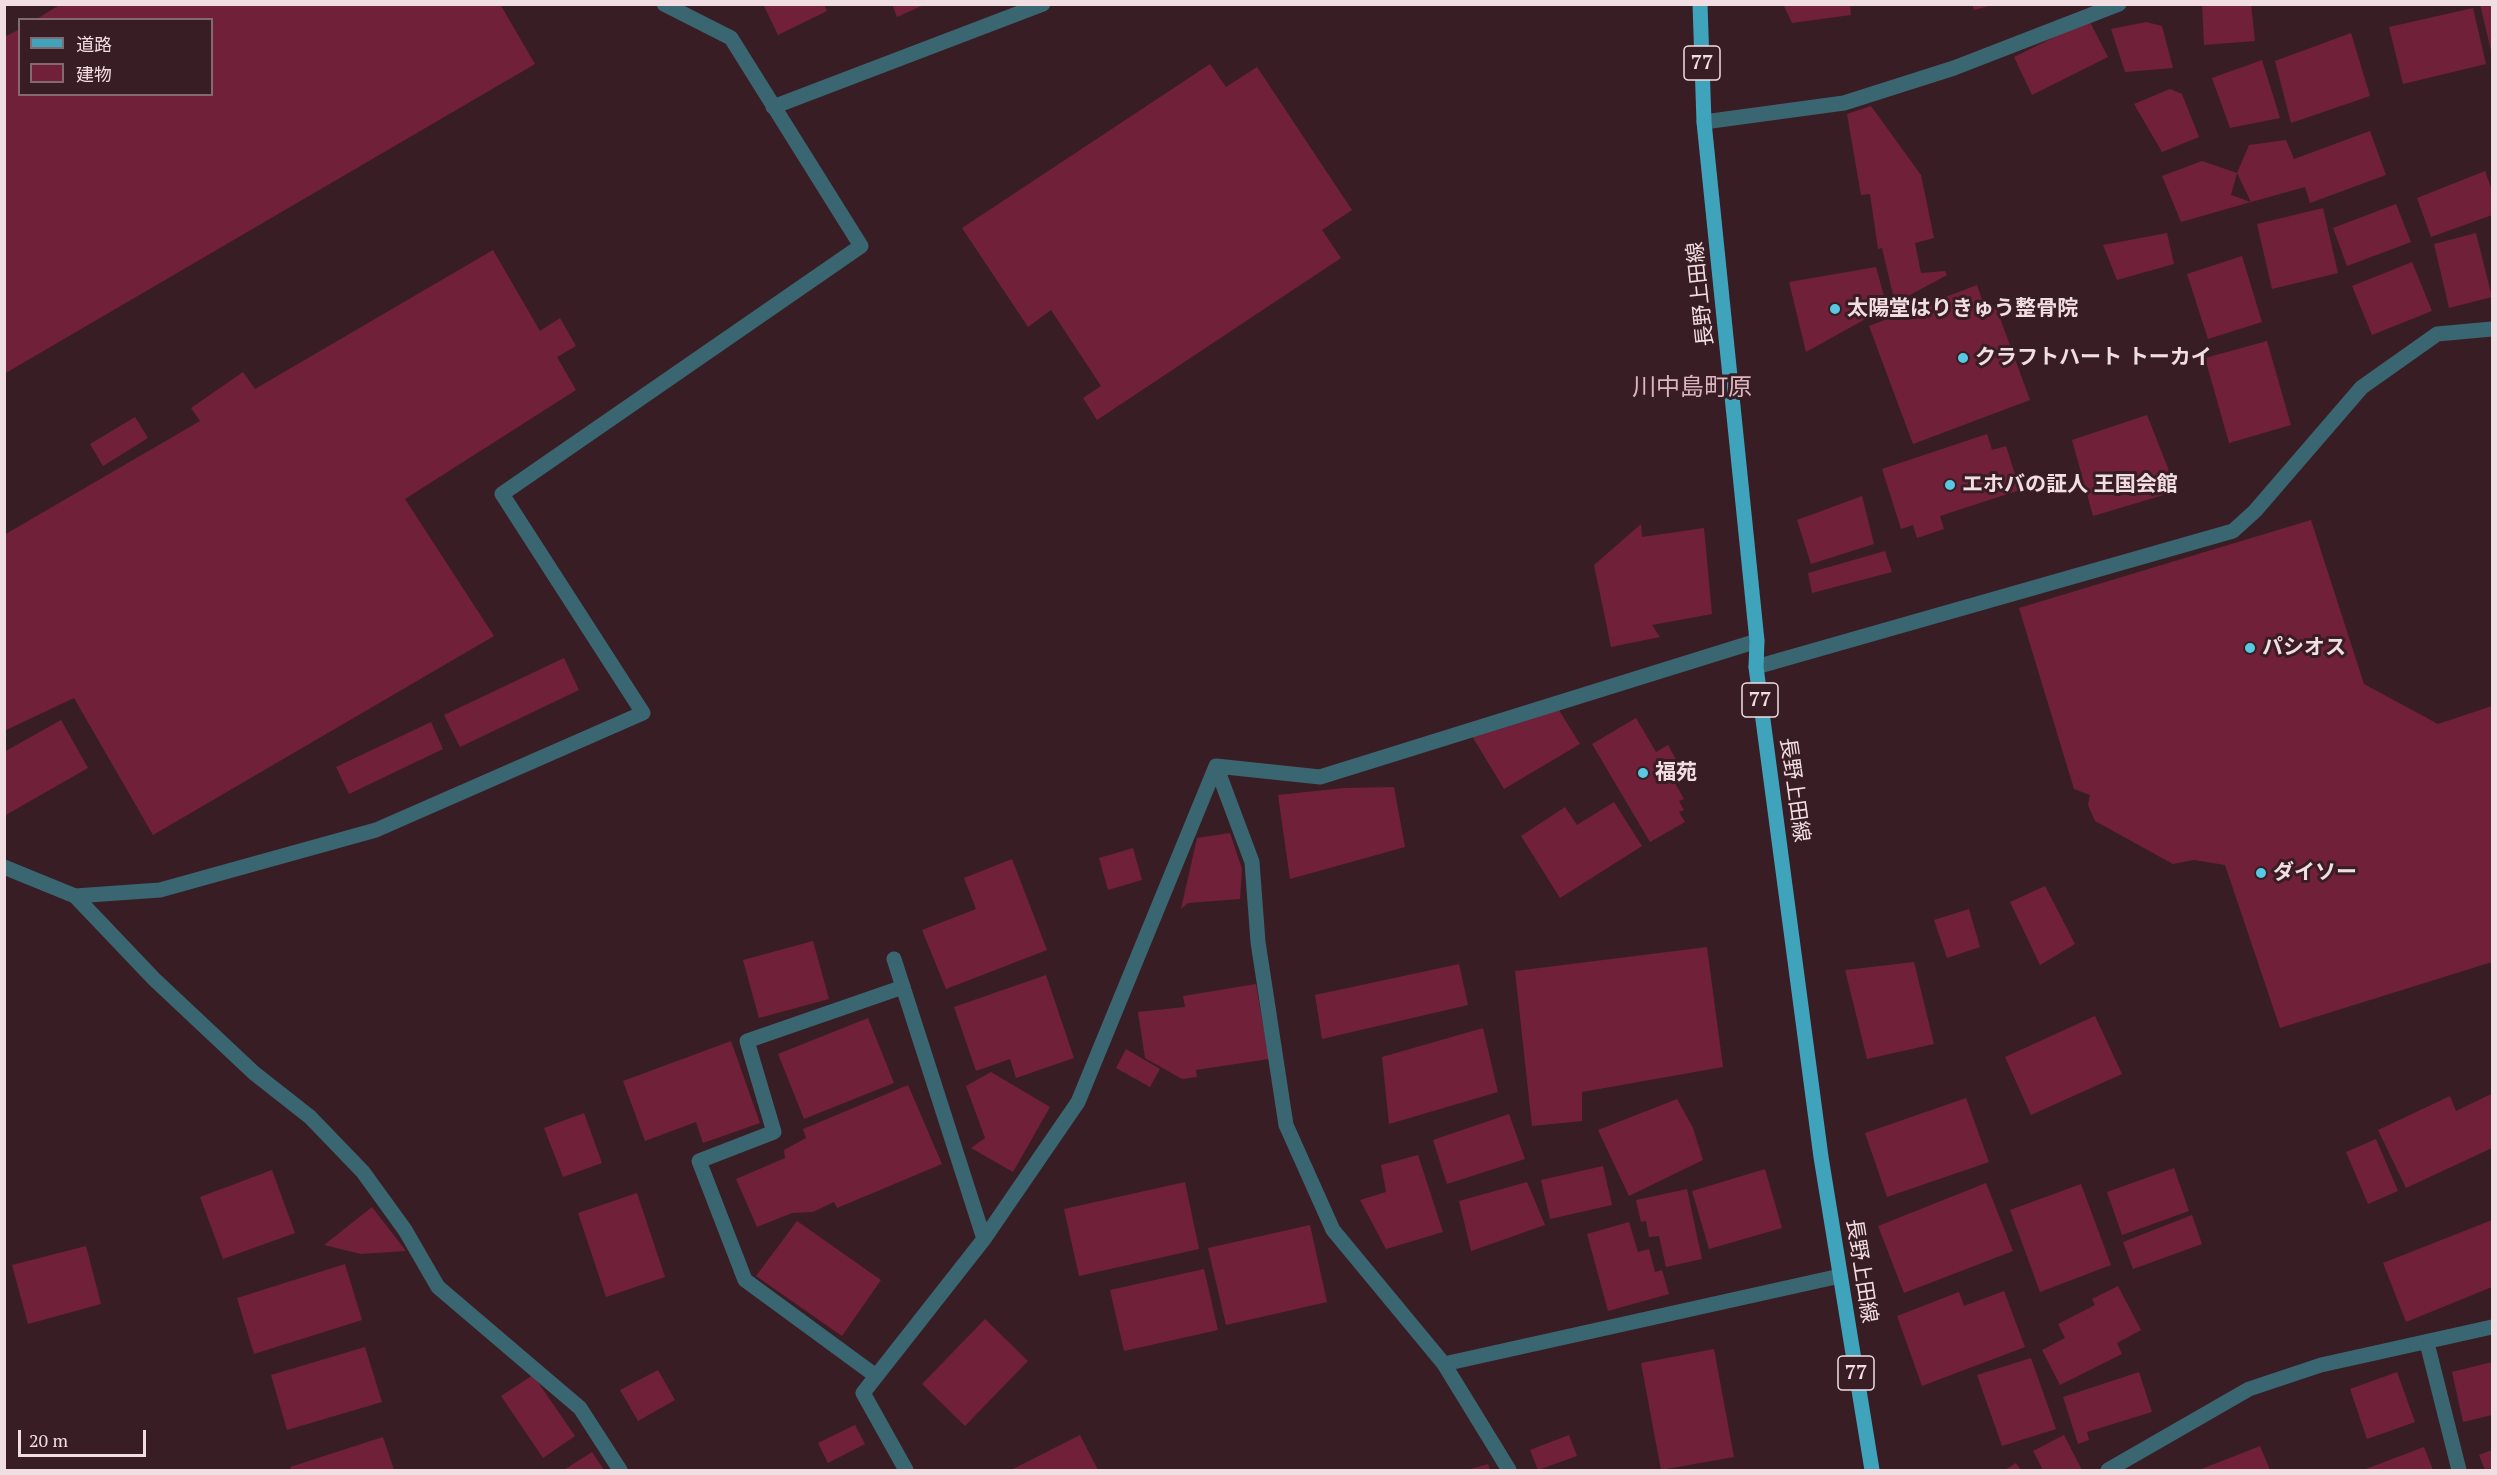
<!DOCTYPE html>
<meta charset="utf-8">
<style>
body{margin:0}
#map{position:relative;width:2497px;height:1475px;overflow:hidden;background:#391d24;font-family:"PT Serif","Noto Sans JP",serif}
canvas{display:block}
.frame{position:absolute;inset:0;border:6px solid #f1dee2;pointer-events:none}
.legend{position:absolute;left:18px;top:18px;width:195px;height:78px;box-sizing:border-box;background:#391d24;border:2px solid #836a70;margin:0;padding:8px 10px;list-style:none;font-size:18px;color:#f1dee2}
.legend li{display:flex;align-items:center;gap:12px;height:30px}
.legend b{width:30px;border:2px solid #836a70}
.scale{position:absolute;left:18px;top:1430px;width:128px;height:27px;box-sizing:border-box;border:3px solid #f1dee2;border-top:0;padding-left:8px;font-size:18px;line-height:21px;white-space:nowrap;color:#f1dee2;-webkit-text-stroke:4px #391d24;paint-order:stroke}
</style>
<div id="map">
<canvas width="2497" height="1475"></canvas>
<div class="frame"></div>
<ul class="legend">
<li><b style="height:8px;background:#3fa4bb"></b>道路</li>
<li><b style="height:16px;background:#71203a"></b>建物</li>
</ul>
<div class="scale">20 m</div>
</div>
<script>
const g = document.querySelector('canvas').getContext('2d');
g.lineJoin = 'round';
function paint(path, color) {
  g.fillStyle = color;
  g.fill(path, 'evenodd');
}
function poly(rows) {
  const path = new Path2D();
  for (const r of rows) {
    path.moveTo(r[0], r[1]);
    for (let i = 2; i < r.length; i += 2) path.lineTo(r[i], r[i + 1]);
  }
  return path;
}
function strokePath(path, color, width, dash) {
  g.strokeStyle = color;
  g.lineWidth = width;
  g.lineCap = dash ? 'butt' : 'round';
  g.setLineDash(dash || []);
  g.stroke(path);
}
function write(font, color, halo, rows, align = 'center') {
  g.font = font + ' "PT Serif","Noto Sans JP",serif';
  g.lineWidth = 6;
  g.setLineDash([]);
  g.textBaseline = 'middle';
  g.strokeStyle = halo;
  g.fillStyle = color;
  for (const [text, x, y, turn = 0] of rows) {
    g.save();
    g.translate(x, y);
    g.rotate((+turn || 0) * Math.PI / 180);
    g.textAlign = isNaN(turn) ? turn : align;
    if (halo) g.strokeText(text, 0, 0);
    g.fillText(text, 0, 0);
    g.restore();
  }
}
const building = poly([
 [61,4,500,4,535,64,4,374,4,37,20,29,20,94,212,94,212,20,35,20],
 [763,4,824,4,827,11,778,35],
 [892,4,926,4,897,17],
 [1783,4,1850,4,1851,15,1792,23],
 [1972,4,1993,4,1993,5,1974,10],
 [2202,4,2251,4,2255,41,2204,45],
 [2480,4,2492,4,2492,55],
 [2473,8,2486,64,2403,84,2389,27],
 [2089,20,2108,57,2032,95,2014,57],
 [2146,22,2162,26,2173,68,2125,72,2111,29],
 [2351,33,2370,96,2291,123,2275,61],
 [2262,60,2280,118,2230,128,2212,78],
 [1210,64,1226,87,1257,67,1352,210,1322,230,1341,258,1097,420,1083,398,1101,386,1051,310,1028,327,962,228],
 [2170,89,2182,94,2199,137,2162,152,2134,104],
 [1871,106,1921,175,1934,238,1915,243,1921,273,1945,271,1947,275,1895,303,1882,248,1878,249,1870,194,1861,195,1847,114],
 [2370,131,2386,175,2310,203,2305,187,2251,202,2237,173,2249,145,2286,140,2294,159],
 [2202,161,2237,173,2231,195,2251,202,2181,222,2162,176],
 [2485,171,2492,190,2492,215,2431,237,2417,198],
 [2396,204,2411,242,2347,266,2333,228],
 [2323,208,2338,273,2272,289,2257,224],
 [2167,233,2174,264,2117,280,2103,245],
 [2476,233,2492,297,2449,308,2434,244],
 [493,250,540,331,560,318,576,346,557,357,576,390,405,499,494,636,153,835,74,698,4,731,4,535,200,421,191,408,243,372,255,389],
 [2242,256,2262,322,2208,339,2187,274],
 [2412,262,2432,311,2372,335,2352,286],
 [1876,267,1887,307,1806,352,1789,282],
 [1977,285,1986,311,1996,307,2030,400,1913,444,1869,326],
 [2267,341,2291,425,2229,443,2205,358],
 [2147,415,2177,491,2093,516,2072,440],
 [135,417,148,438,103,466,90,444],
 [1987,434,1992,450,2006,446,2020,490,1940,516,1944,529,1917,538,1913,525,1901,529,1882,469],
 [1862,496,1874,544,1811,564,1797,520],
 [2311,520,2364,684,2438,724,2492,706,2492,962,2280,1028,2225,865,2194,860,2173,864,2095,821,2088,805,2090,795,2074,789,2019,608],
 [1641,524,1642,537,1704,528,1712,614,1652,625,1660,637,1611,647,1594,565],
 [1885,551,1892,572,1812,593,1808,573],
 [564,658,579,690,460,747,444,715],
 [1557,707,1580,744,1504,789,1472,736],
 [1636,718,1656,752,1668,745,1679,765,1668,771,1684,799,1679,801,1684,810,1679,812,1685,822,1650,842,1592,744],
 [61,720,88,768,4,816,4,752],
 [431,722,443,749,349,794,336,767],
 [1394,787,1405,847,1290,879,1278,795,1344,788],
 [1614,802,1642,846,1560,898,1521,836,1565,807,1577,825],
 [1230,833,1242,869,1240,899,1188,903,1181,909,1197,838],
 [1133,848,1142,880,1108,890,1099,858],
 [1012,859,1047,950,946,989,922,930,976,909,964,878],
 [2045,886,2075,944,2040,965,2010,902],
 [1969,909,1980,947,1947,958,1934,920],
 [813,941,829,999,759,1018,743,960],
 [1707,947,1723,1067,1582,1092,1582,1121,1532,1126,1515,971],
 [1914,962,1934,1044,1867,1059,1845,970],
 [1459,964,1468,1005,1322,1039,1315,995],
 [1046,975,1074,1058,1016,1078,1010,1059,976,1071,954,1007],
 [1256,984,1269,1059,1196,1070,1197,1077,1182,1079,1145,1058,1138,1012,1185,1007,1183,996],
 [2095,1016,2122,1074,2031,1115,2005,1057],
 [868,1018,894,1083,804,1119,778,1054],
 [1483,1028,1498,1092,1389,1124,1382,1057],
 [731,1041,760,1123,703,1143,696,1122,645,1141,623,1081],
 [1126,1049,1160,1069,1150,1087,1116,1068],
 [991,1072,1050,1107,1013,1172,971,1148,985,1138,966,1086],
 [908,1085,942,1164,837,1208,834,1202,813,1212,792,1213,757,1227,736,1179,785,1158,784,1150,806,1138,803,1129],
 [2491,1094,2492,1148,2406,1188,2378,1130,2450,1096,2456,1111],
 [1966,1098,1989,1162,1887,1197,1865,1133],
 [1677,1099,1693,1128,1703,1160,1629,1196,1598,1130],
 [584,1113,602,1163,563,1177,544,1128],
 [1509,1114,1525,1159,1447,1184,1433,1140],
 [2376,1139,2398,1191,2368,1204,2346,1152],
 [1418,1155,1443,1232,1386,1249,1360,1200,1386,1192,1381,1165],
 [1603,1166,1612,1205,1550,1219,1541,1180],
 [2174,1168,2189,1211,2122,1235,2107,1192],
 [1765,1169,1782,1228,1709,1249,1692,1191],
 [272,1170,295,1233,223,1259,200,1197],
 [1185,1182,1199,1249,1079,1276,1064,1209],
 [1527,1182,1545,1225,1471,1251,1459,1201],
 [1986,1183,2013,1251,1904,1293,1878,1226],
 [2081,1184,2111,1265,2040,1292,2010,1210],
 [1687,1189,1702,1259,1666,1267,1659,1236,1649,1237,1646,1221,1641,1222,1636,1200],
 [637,1193,665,1277,606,1297,578,1213],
 [372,1207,406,1251,361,1254,324,1245],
 [2192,1215,2202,1244,2133,1269,2123,1242],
 [2492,1220,2492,1287,2406,1322,2383,1263],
 [797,1221,881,1280,842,1336,756,1276],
 [1629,1222,1638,1252,1649,1249,1655,1272,1662,1270,1669,1294,1608,1311,1587,1234],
 [1310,1225,1327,1302,1226,1325,1208,1248],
 [86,1246,101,1304,28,1324,12,1265],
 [345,1264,362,1320,254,1354,237,1298],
 [1204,1269,1218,1330,1124,1351,1110,1290],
 [2118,1286,2141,1330,2117,1343,2122,1354,2060,1385,2042,1350,2065,1338,2058,1324,2095,1305,2092,1299],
 [2004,1291,2025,1347,1922,1386,1897,1316,1959,1292,1964,1306],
 [985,1319,1028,1361,965,1426,922,1384],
 [365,1347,382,1402,287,1430,271,1375],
 [1714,1349,1734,1457,1661,1470,1641,1363],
 [2031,1358,2056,1429,2002,1446,1977,1375],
 [2492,1362,2492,1415,2463,1422,2452,1372],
 [658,1370,675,1400,638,1421,620,1390],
 [2139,1372,2152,1412,2087,1432,2089,1440,2078,1444,2063,1397],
 [2397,1372,2415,1422,2367,1439,2350,1389],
 [533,1375,575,1436,543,1458,501,1396],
 [855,1425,865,1444,828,1463,818,1443],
 [1080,1435,1098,1470,1011,1470],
 [1569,1435,1577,1456,1538,1470,1530,1450],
 [2064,1435,2082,1470,2043,1470,2033,1451],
 [383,1437,394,1470,292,1470,290,1467],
 [2260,1446,2270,1470,2199,1470],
 [2424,1447,2433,1470,2363,1470],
 [2492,1450,2492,1470,2485,1470,2479,1455],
 [592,1452,604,1470,564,1470],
 [2016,1463,2021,1470,2005,1470],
 [1488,1464,1490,1470,1467,1470]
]);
const lane = poly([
 [876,1376,745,1280,699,1161,774,1132,747,1041,903,987]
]);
const street = poly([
 [773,107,1043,4],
 [1704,122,1844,103,1954,68,2119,4],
 [1756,667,2233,531,2255,511,2362,387,2437,334,2492,329],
 [1216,766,1252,862,1258,942,1286,1125,1333,1230,1444,1364,1509,1470],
 [1216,766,1320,777,1757,641],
 [4,867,75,896,154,979,254,1073,310,1117,363,1172,405,1230,438,1287,580,1408,620,1470],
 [75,896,160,890,376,830,643,713,502,494,861,246,731,38,664,4],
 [894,959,984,1239],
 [2427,1343,2459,1470],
 [1444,1364,1840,1276],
 [906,1470,863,1393,984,1239,1078,1102,1216,766],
 [2108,1470,2249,1389,2321,1365,2492,1327]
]);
const primary = poly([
 [1700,4,1704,122,1757,641,1756,667,1821,1157,1872,1470]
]);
const markers = [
 [1835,309,6,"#58c9e3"],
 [1963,358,6,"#58c9e3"],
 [1950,485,6,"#58c9e3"],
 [2250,648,6,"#58c9e3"],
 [1643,773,6,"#58c9e3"],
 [2261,873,6,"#58c9e3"]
];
const shields = [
 [1702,63,36],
 [1760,700,36],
 [1856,1373,36]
];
const shieldNames = [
 ["77",1702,63],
 ["77",1760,700],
 ["77",1856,1373]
];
const streetNames = [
 ["長野上田線",1701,294,-96],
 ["長野上田線",1794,790,82],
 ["長野上田線",1861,1271,81]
];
const poiNames = [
 ["太陽堂はりきゅう整骨院",1847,309],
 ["クラフトハート トーカイ",1975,358],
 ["エホバの証人 王国会館",1962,485],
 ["パシオス",2262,648],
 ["福苑",1655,773],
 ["ダイソー",2273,873]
];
const quarterNames = [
 ["川中島町原",1692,388]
];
paint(building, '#71203a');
strokePath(lane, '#3a6671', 15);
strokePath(street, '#3a6671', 15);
strokePath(primary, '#3fa4bb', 15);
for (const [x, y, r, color] of markers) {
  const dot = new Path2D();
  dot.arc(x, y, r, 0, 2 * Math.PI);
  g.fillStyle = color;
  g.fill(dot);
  strokePath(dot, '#391d24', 2);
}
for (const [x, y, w] of shields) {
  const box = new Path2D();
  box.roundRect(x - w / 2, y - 17, w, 34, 4.5);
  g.fillStyle = '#391d24';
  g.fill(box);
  strokePath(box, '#f1dee2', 1.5);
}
write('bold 20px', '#f1dee2', null, shieldNames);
write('21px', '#f1dee2', '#391d24', streetNames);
write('bold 21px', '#f1dee2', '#391d24', poiNames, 'left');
write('24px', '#dbb6be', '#391d24', quarterNames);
</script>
